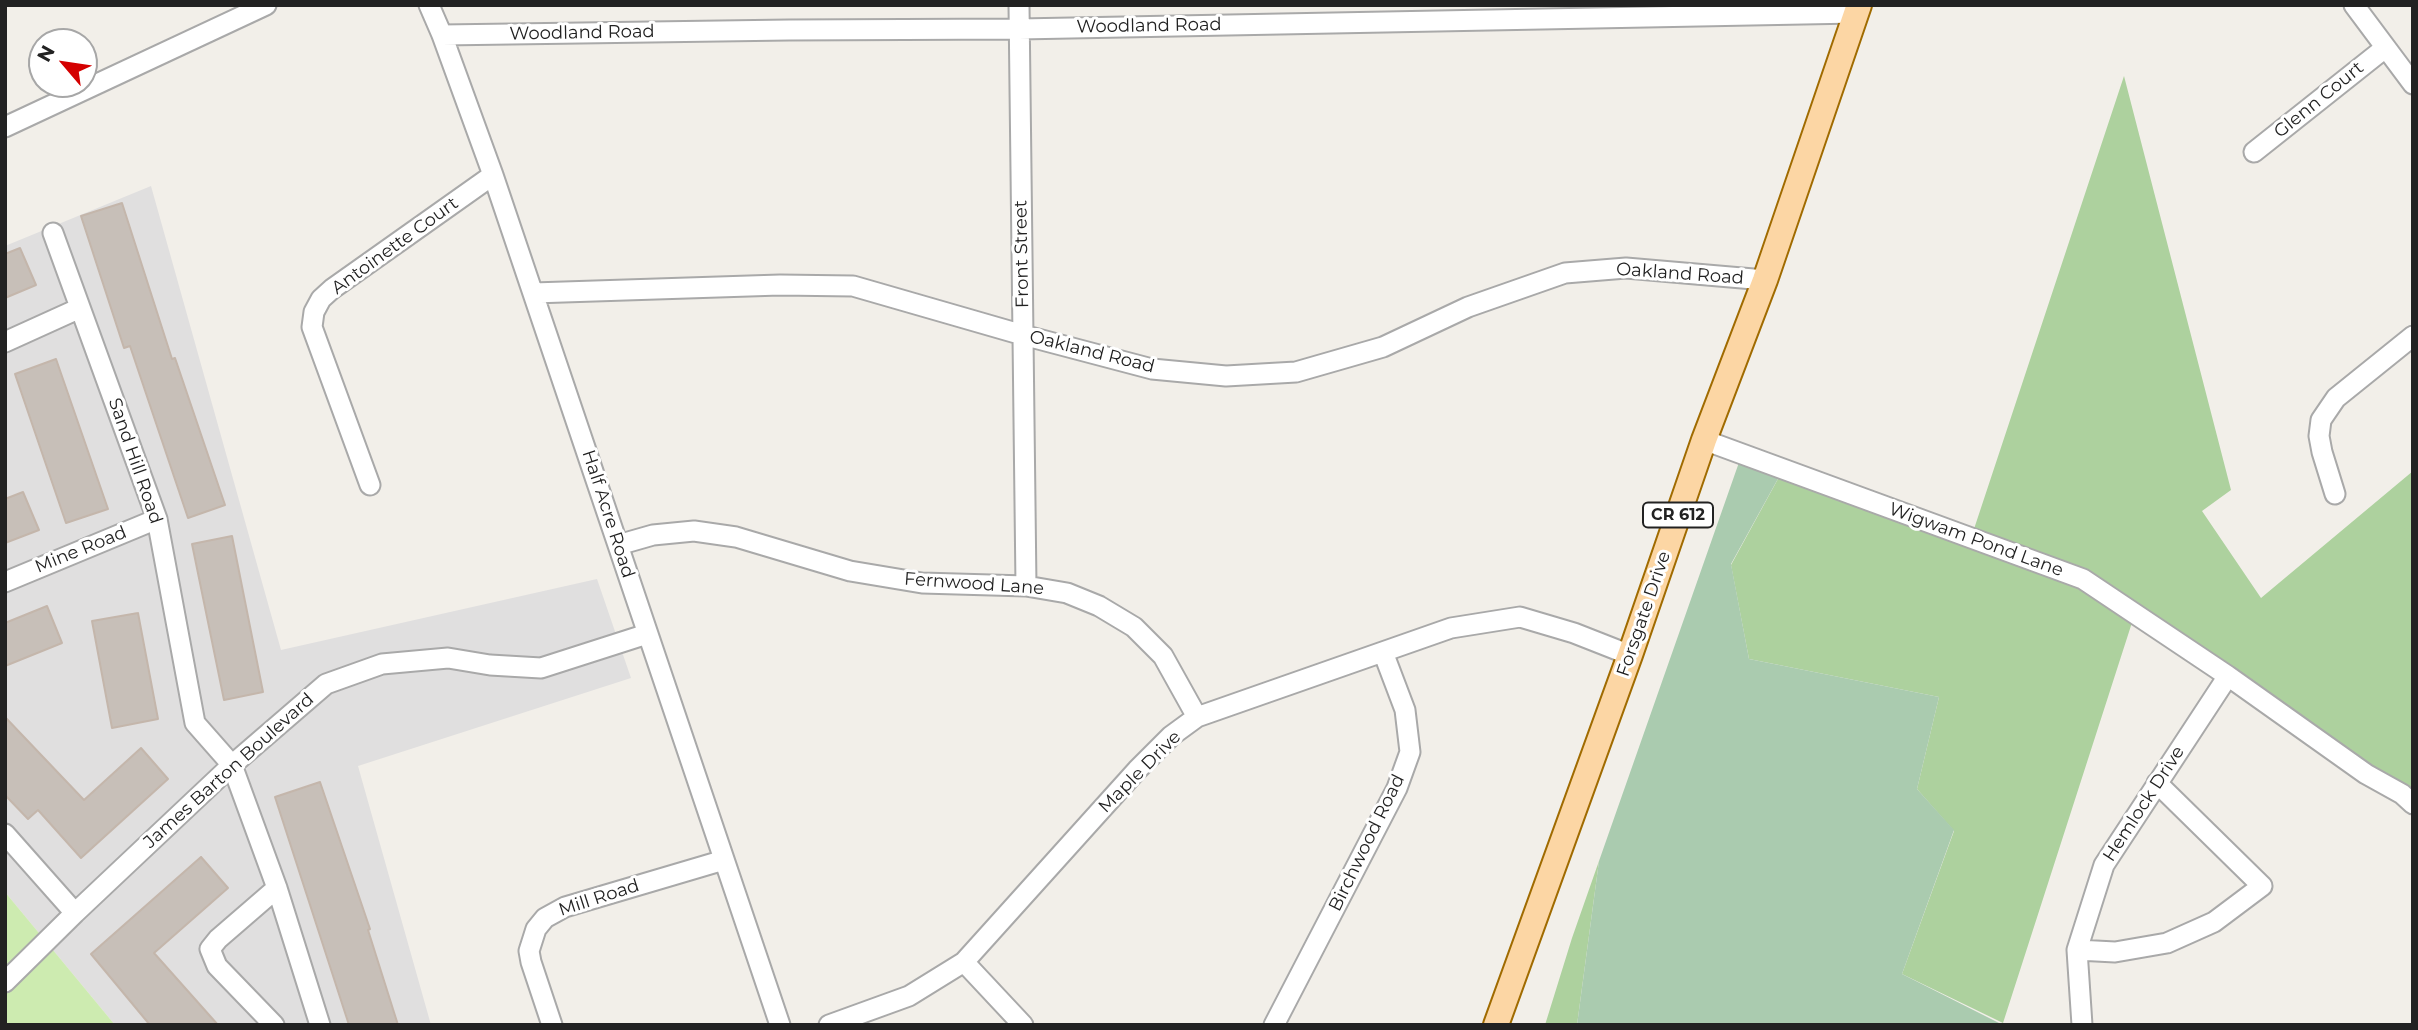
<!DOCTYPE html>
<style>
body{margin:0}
#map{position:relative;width:2418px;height:1030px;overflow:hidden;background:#f2efe9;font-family:Montserrat,sans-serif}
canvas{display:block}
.frame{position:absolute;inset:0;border:7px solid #222;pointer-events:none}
.north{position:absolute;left:28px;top:28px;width:70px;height:70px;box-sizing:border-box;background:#fff;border:2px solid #a7a7a7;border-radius:50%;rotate:299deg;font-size:19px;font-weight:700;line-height:28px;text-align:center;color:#222}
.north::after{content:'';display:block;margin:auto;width:24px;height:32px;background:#d40000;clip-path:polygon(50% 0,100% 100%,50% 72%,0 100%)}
</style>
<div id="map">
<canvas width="2418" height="1030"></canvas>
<div class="frame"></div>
<div class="north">N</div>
</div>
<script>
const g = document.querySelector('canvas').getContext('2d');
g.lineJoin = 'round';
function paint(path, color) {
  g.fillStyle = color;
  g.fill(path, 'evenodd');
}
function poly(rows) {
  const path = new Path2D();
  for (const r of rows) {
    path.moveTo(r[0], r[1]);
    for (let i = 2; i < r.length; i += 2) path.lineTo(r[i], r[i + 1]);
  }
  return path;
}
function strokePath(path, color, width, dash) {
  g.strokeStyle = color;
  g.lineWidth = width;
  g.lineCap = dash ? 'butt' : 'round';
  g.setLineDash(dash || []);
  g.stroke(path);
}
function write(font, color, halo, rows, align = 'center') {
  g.font = font + ' Montserrat,sans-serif';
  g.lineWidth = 6;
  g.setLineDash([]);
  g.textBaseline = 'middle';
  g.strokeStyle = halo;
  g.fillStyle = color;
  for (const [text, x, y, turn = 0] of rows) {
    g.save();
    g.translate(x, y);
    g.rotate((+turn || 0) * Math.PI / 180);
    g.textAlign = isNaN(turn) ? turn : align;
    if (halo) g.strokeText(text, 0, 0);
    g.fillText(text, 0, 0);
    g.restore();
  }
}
const residential = poly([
 [151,186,281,650,597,579,631,678,358,766,431,1025,115,1025,5,892,5,246]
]);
const grass = poly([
 [5,892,115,1025,5,1025]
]);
const forest = poly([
 [2124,76,2231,490,2202,511,2261,598,2413,471,2413,815,2137,607,2003,1023,1902,974,1954,831,1917,789,1939,697,1749,659,1731,565,1785,466,1973,532],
 [1599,861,1577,1025,1545,1025,1572,938]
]);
const cemetery = poly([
 [1743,451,1785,466,1731,564,1749,659,1939,697,1917,789,1954,830,1902,974,2003,1025,1577,1025,1599,861]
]);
const building = poly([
 [122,203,172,359,175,358,225,505,188,518,130,346,124,348,81,216,122,203],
 [20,248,36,285,5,298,5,254,20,248],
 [56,359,108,509,66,523,15,374,56,359],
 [23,492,39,530,5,543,5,499,23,492],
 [232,536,263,692,224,700,192,544,232,536],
 [47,606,62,643,5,666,5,623,47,606],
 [138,613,158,719,112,728,92,621,138,613],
 [5,717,84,800,141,748,168,779,81,858,38,810,28,819,5,795,5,717],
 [320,782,370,929,368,930,398,1025,349,1025,275,797,320,782],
 [201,857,228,888,154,953,218,1025,150,1025,91,954,201,857]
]);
const minor = poly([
 [429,5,442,35,493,175,780,1025],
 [1019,5,1026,586],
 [2354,5,2413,84],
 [442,35,789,30,1019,29,1856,13],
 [5,127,266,5],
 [2254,152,2385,48],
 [53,233,157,519,195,723,232,765,277,888,320,1025],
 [533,293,780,285,853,286,1023,335,1152,369,1226,376,1296,372,1383,347,1468,307,1565,273,1626,268,1765,280],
 [5,342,80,308],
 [1704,440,2083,579,2228,676,2366,774,2402,794,2413,804],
 [370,485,312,327,314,312,321,299,332,289,493,175],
 [2335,494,2322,452,2319,436,2321,420,2336,398,2413,336],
 [618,545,653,535,694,531,736,537,850,571,922,583,1026,586,1067,593,1099,606,1134,627,1163,656,1197,717],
 [5,582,157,519],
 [5,834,75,913],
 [2077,950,2115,952,2167,943,2214,922,2262,886,2157,783],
 [964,962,1023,1025],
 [5,982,75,913,232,765,326,684,382,664,448,658,490,665,541,668,647,634],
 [274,1025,217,966,210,949,218,939,277,888],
 [552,1025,531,962,529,951,536,929,545,918,565,907,724,860],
 [829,1025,909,996,964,962,1137,770,1171,736,1197,717,1451,628,1520,617,1574,633,1630,655],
 [1274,1025,1397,788,1410,752,1405,710,1383,652],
 [2082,1025,2077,950,2104,865,2228,676]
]);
const major = poly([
 [1496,1025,1630,655,1704,440,1765,280,1859,5]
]);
const shields = [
 [1678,515,70]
];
const shieldNames = [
 ["CR 612",1678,515]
];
const streetNames = [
 ["Woodland Road",1149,26,-1],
 ["Woodland Road",582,33,-1],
 ["Glenn Court",2319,100,-39],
 ["Antoinette Court",395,246,-36],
 ["Front Street",1022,254,-91],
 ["Oakland Road",1680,274,4],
 ["Oakland Road",1092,352,14],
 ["Sand Hill Road",135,461,71],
 ["Half Acre Road",608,514,72],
 ["Wigwam Pond Lane",1976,540,20],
 ["Mine Road",81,550,-22],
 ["Fernwood Lane",974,584,4],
 ["Forsgate Drive",1644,614,-71],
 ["James Barton Boulevard",229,771,-42],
 ["Maple Drive",1140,772,-45],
 ["Hemlock Drive",2144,804,-57],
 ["Birchwood Road",1367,843,-64],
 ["Mill Road",599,898,-18]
];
paint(residential, '#e0dfdf');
paint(grass, '#cdebb0');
paint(forest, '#add19e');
paint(cemetery, '#aacbaf');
paint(building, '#c7bfb8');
strokePath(building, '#c4b6ab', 2);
strokePath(minor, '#a9a9a9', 23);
strokePath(major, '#a06b00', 28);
strokePath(minor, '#fff', 19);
strokePath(major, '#fcd6a4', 24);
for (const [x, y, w] of shields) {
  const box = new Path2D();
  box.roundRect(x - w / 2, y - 12.5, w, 25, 5);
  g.fillStyle = '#fff';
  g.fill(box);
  strokePath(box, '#222', 2);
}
write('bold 16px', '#222', null, shieldNames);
write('18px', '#222', '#fff', streetNames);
</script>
